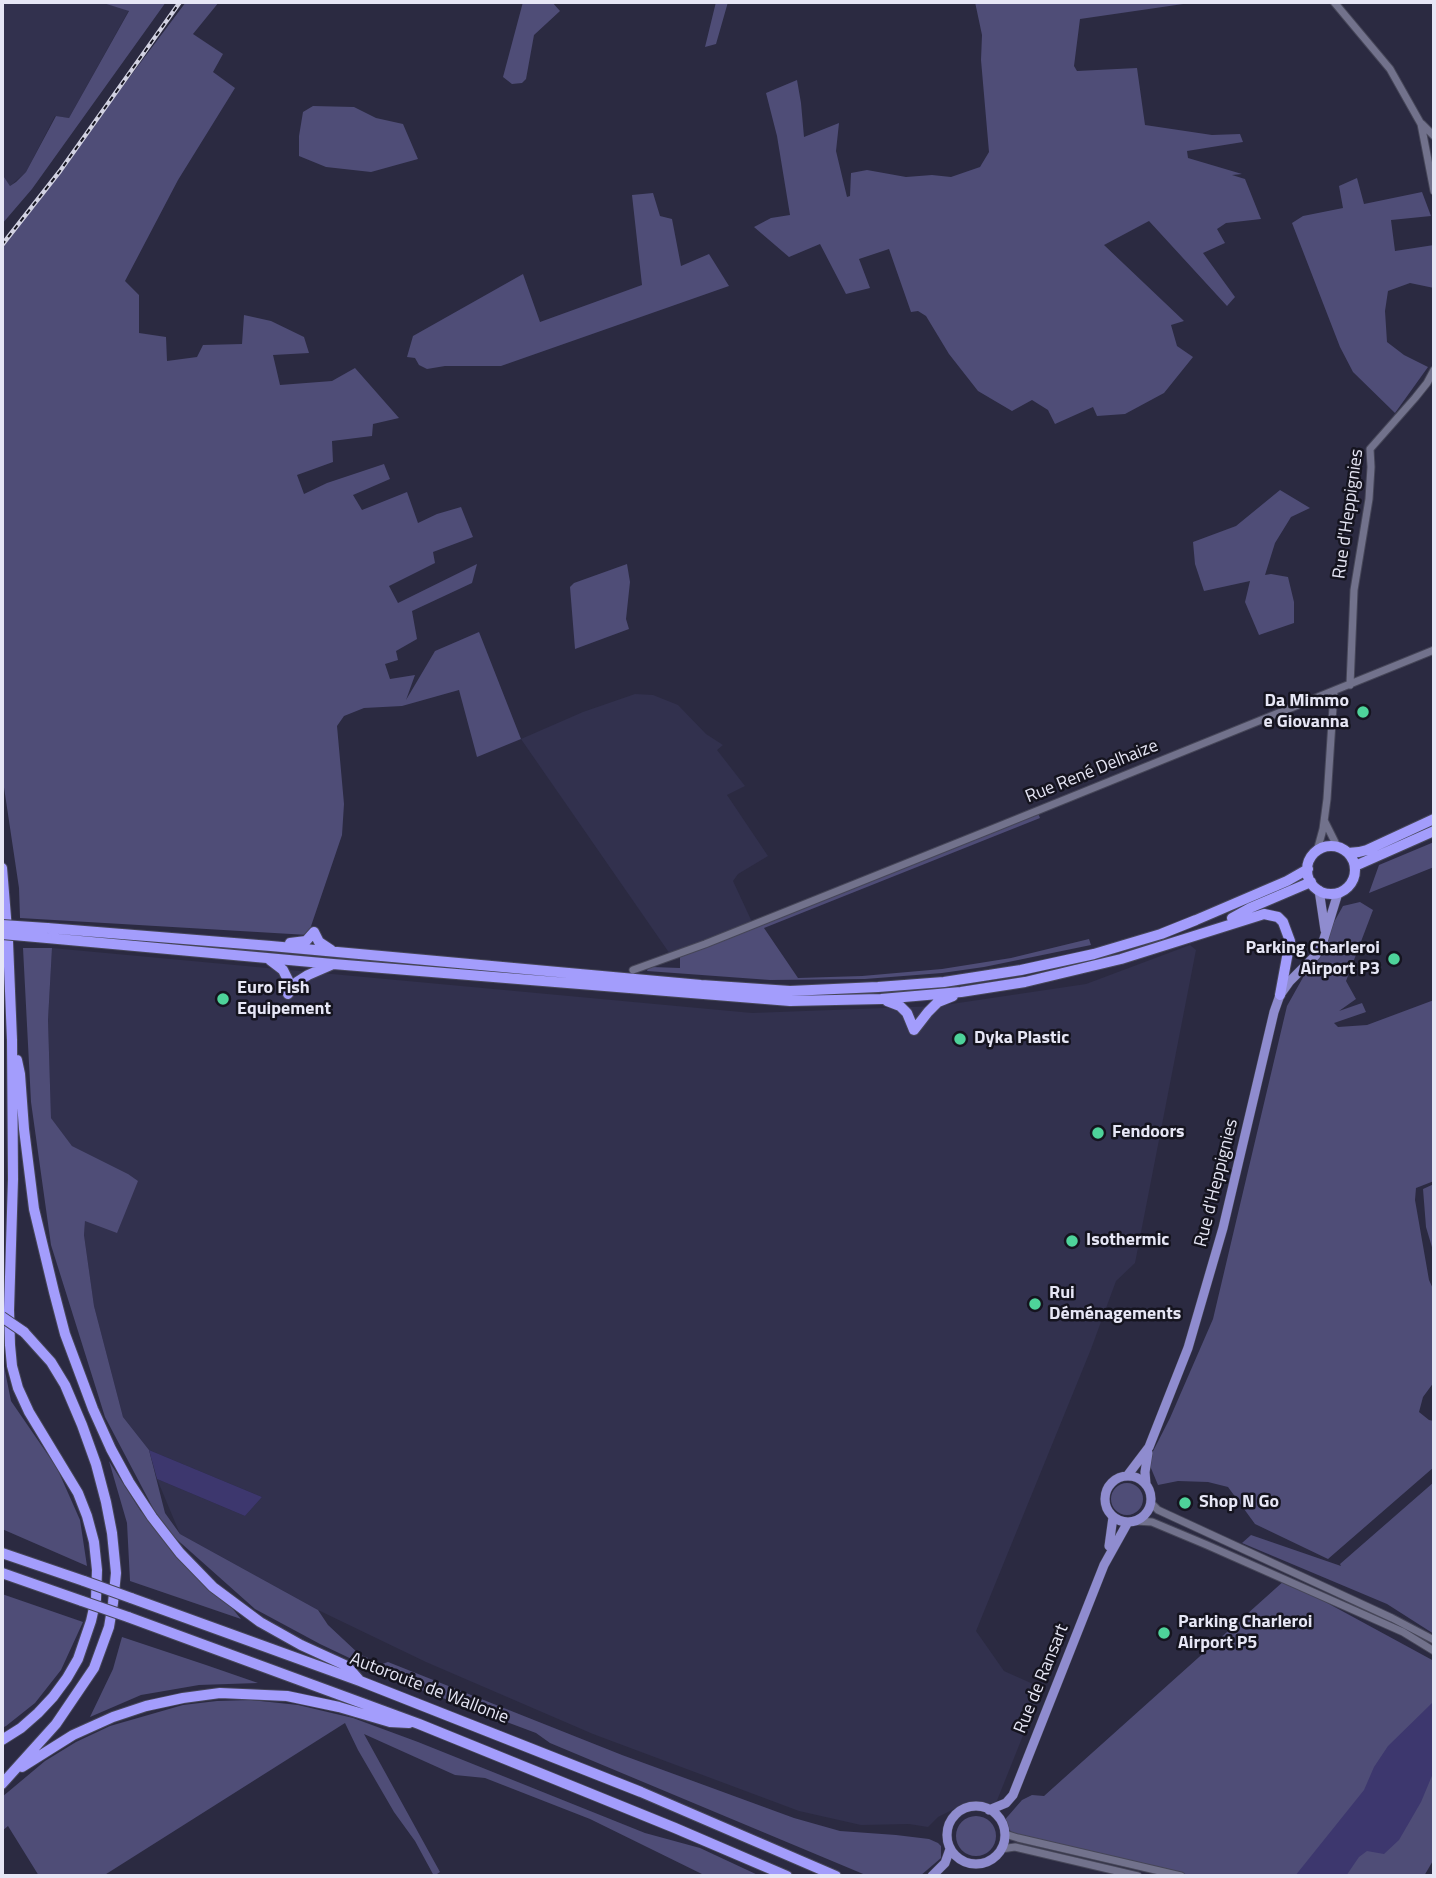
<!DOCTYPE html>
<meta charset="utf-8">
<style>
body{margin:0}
#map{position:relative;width:1436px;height:1878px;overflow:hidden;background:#2b2a41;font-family:"Titillium Web",sans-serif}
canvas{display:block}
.frame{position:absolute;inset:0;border:4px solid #e6e6f5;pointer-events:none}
</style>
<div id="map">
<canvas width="1436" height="1878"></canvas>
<div class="frame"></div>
</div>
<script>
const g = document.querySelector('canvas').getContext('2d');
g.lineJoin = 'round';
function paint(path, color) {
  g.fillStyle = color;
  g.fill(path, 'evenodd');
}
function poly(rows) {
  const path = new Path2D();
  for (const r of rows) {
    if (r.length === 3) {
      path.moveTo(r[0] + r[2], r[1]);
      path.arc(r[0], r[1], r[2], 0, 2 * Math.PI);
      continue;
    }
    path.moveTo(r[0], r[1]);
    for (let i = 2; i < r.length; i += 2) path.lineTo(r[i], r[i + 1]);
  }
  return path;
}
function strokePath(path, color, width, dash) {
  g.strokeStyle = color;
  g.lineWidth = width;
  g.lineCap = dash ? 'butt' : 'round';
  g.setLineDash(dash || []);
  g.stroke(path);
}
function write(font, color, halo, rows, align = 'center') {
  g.font = font + ' "Titillium Web",sans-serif';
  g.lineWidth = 5;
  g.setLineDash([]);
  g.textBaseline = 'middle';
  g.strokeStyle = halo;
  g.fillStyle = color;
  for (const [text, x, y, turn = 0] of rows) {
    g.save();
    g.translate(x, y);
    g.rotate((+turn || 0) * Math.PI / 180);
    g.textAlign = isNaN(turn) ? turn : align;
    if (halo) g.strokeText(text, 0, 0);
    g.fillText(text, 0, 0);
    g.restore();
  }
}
const built = poly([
 [2,2,100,2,129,10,69,118,55,116,26,172,10,186,2,174],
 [635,694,653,695,678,705,706,734,723,745,717,750,745,786,727,795,768,856,738,874,733,881,752,922,670,954,521,739,583,712],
 [1190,945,1196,950,1135,1263,1116,1281,1091,1349,976,1631,1004,1671,1042,1688,994,1808,968,1802,938,1817,928,1827,909,1824,861,1825,799,1811,593,1734,426,1662,318,1610,180,1534,157,1479,245,1516,262,1497,149,1450,123,1417,94,1306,84,1235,85,1221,128,1174,72,1146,51,1118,48,1020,52,948,752,1013,938,1006,1086,984]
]);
const green = poly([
 [100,2,166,2,32,189,2,224,2,174,10,186,16,182,26,172,56,116,69,118,129,11],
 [186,2,219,2,193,34,223,54,213,72,235,88,178,180,125,281,139,295,139,333,166,337,167,361,197,357,203,345,242,344,244,315,271,321,304,337,309,353,273,355,280,385,332,381,355,368,399,418,373,424,372,436,332,441,333,462,297,475,304,494,327,483,384,464,390,479,353,495,362,510,407,492,418,523,437,514,461,507,473,537,433,552,435,563,389,586,398,603,477,564,472,583,412,611,417,639,396,651,398,660,385,664,390,679,415,675,406,700,435,651,479,632,521,739,477,757,459,690,402,706,364,708,344,716,337,726,344,804,342,835,308,935,20,918,19,888,2,774,2,247],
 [523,2,552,2,560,11,534,35,526,79,522,83,512,84,503,77],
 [716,2,728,2,716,44,705,47],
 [975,2,1054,2,1060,4,1060,2,1234,2,1233,3,1190,3,1080,19,1074,66,1077,71,1137,68,1145,125,1212,135,1240,134,1243,142,1187,151,1188,158,1242,174,1232,175,1245,179,1261,219,1226,223,1217,229,1225,243,1203,253,1235,297,1227,306,1149,221,1104,245,1184,321,1171,325,1177,346,1193,357,1164,393,1125,414,1097,416,1093,407,1055,424,1048,410,1032,400,1012,411,978,391,949,354,926,316,918,311,911,312,889,249,859,259,870,288,846,294,820,244,789,257,754,227,771,218,790,215,777,136,766,93,797,80,801,103,804,137,839,123,836,151,847,197,850,196,851,173,867,170,906,177,932,175,951,177,980,167,989,152,981,60,982,35],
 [313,106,354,107,376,118,403,124,418,159,371,172,326,167,299,156,299,136,303,112],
 [1357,178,1364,204,1422,192,1431,216,1391,220,1395,251,1434,245,1434,288,1410,283,1388,291,1385,311,1387,342,1404,355,1428,367,1395,413,1353,372,1340,347,1292,223,1303,216,1343,208,1339,186],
 [653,193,660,216,672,219,681,266,709,254,729,286,501,366,445,366,427,369,419,365,415,358,407,357,413,336,523,274,540,322,642,285,632,195],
 [1280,490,1310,508,1291,517,1275,543,1265,575,1271,574,1288,577,1294,602,1294,623,1259,635,1245,602,1250,581,1204,591,1195,564,1193,542,1236,526],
 [627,564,630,582,626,619,629,629,575,649,570,587,574,583],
 [1038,813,1040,818,764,928,798,978,862,976,942,969,1011,958,1089,939,1091,945,984,967,942,973,865,979,770,980,647,971,648,968,652,967,680,968,680,957],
 [1434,842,1434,867,1369,893,1379,865],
 [1360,902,1373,910,1346,981,1356,999,1339,1011,1362,1003,1366,1012,1334,1023,1338,1027,1367,1025,1434,1000,1434,1181,1416,1188,1415,1200,1429,1280,1434,1291,1434,1382,1423,1397,1419,1412,1429,1420,1434,1421,1434,1467,1328,1559,1255,1524,1228,1487,1208,1482,1178,1481,1158,1485,1148,1461,1170,1418,1213,1319,1287,1006,1343,906],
 [23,948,52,948,48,1020,51,1118,72,1146,128,1174,138,1181,117,1233,85,1221,84,1235,94,1306,123,1417,149,1450,165,1513,180,1534,318,1610,328,1625,359,1654,382,1664,388,1662,622,1755,794,1818,840,1831,896,1835,929,1839,938,1843,941,1846,941,1858,920,1876,868,1876,550,1743,536,1733,400,1682,320,1644,255,1609,173,1536,154,1510,105,1417,51,1245,31,1102],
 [1434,1184,1434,1254,1426,1227,1423,1189],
 [2,1356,11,1401,57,1468,80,1520,87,1566,2,1529],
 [109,1461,140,1510,183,1563,227,1602,241,1619,130,1581,127,1523],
 [1434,1482,1434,1634,1387,1604,1242,1543,1251,1535,1341,1566,1340,1564],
 [1127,1499,16],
 [1285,1580,1434,1661,1434,1859,1424,1876,1181,1876,1018,1838,1002,1823,1022,1800,1032,1795,1044,1796],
 [2,1594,83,1622,61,1670,35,1703,6,1726,2,1728],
 [122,1637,206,1665,258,1683,199,1685,141,1695,90,1717,113,1669],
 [251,1700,298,1705,353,1718,418,1742,645,1833,700,1848,760,1876,706,1876,590,1819,485,1778,455,1775,364,1734,440,1872,434,1876,415,1841,394,1812,358,1750,345,1723,103,1876,39,1876,8,1826,2,1831,2,1797,45,1761,76,1742,110,1726,183,1705,217,1701],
 [976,1836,20]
]);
const water = poly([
 [149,1450,262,1497,245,1516,157,1479],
 [1432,1703,1434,1703,1434,1771,1421,1802,1399,1840,1384,1854,1367,1851,1359,1857,1346,1876,1295,1876,1364,1790,1374,1767,1388,1746]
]);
const minor = poly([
 [1334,2,1390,69,1421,124,1434,191],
 [1422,124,1434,136],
 [1350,685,1354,590,1369,499,1371,467,1370,449,1415,398,1427,383,1434,370],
 [1325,822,1337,846],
 [1317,851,1323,829,1327,799,1334,691],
 [633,970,705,944,997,827,1434,650],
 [1151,1503,1158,1510,1392,1618,1434,1640],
 [1136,1521,1152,1522,1207,1545,1403,1632,1434,1651],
 [1005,1834,1018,1838,1181,1876],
 [1001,1849,1015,1847,1138,1876]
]);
const major = poly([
 [1319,890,1325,930],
 [1127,1476,1149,1447,1188,1348,1223,1228,1274,1012,1280,995,1290,981,1316,955,1322,945,1338,893],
 [1128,1499,23],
 [1146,1484,1145,1472,1148,1453],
 [1109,1546,1113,1517],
 [976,1835,29],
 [989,1810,1006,1803,1013,1795,1104,1565,1128,1522],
 [932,1876,945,1863,950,1849]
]);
const highway = poly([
 [1331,870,24],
 [1348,853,1359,852,1367,850,1434,819],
 [1355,866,1434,831],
 [2,868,8,942,12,1040,13,1179,9,1310,10,1345,12,1366,18,1388,29,1412,78,1493,87,1516,94,1542,97,1570,96,1599,91,1621,78,1659,67,1678,53,1697,38,1713,21,1728,2,1740],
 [1232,918,1250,908,1311,882],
 [47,928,271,946,701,985,790,991,878,987,944,982,1021,970,1094,954,1161,934,1196,920,1287,881,1308,869],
 [47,938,333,964,790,1001,881,999,961,992,1025,982,1121,959,1264,914,1278,917,1283,922,1290,941,1280,995],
 [290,943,306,941,314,932,319,942,331,950],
 [270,960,283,970,288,980,288,994],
 [288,994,297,982,308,975,331,965],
 [887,1001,900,1006,907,1013,914,1030,928,1012,938,1002,953,996],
 [17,1060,20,1074,24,1129,34,1209,54,1292,65,1334,93,1409,111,1449,129,1482,152,1517,180,1553,213,1587,260,1622,301,1645,347,1666,360,1681],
 [2,1553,84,1581],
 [2,1573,82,1601],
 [131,1598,360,1681,641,1792,836,1876],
 [128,1617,419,1724,675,1828,787,1876],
 [22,1767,73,1735,113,1717,146,1706,183,1698,220,1693,287,1696,339,1707,390,1722,409,1723],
 [2,1784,56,1724,94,1668,109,1627,113,1603,116,1573,112,1533,106,1502,96,1464,82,1425,65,1385,51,1362,24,1332]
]);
const rail = poly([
 [2,245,60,171,180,2]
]);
const highwayBridge = poly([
 [2,925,47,928],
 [2,934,47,938],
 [2,1317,24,1332],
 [84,1581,131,1598],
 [82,1601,128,1617]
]);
const markers = [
 [1363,712,7,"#4ed39a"],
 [1394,959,7,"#4ed39a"],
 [223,999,7,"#4ed39a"],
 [960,1039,7,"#4ed39a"],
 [1098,1133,7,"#4ed39a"],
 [1072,1241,7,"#4ed39a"],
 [1035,1304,7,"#4ed39a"],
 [1185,1503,7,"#4ed39a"],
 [1164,1633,7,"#4ed39a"]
];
const streetNames = [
 ["Rue d'Heppignies",1349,514,-82],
 ["Rue René Delhaize",1092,772,-22],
 ["Rue d'Heppignies",1217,1183,-76],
 ["Rue de Ransart",1042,1679,-68],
 ["Autoroute de Wallonie",429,1689,21]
];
const poiNames = [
 ["Da Mimmo",1349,702,"right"],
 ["e Giovanna",1349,723,"right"],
 ["Parking Charleroi",1380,949,"right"],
 ["Airport P3",1380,970,"right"],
 ["Euro Fish",237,989],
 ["Equipement",237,1010],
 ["Dyka Plastic",974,1039],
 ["Fendoors",1112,1133],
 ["Isothermic",1086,1241],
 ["Rui",1049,1294],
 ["Déménagements",1049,1315],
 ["Shop N Go",1199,1503],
 ["Parking Charleroi",1178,1623],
 ["Airport P5",1178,1644]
];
paint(built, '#32314e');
paint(green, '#4f4d77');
paint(water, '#3d376e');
strokePath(minor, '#464658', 9);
strokePath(major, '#464658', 10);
strokePath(highway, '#464658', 12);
strokePath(minor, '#72728c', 7);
strokePath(major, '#8f8ccf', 9);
strokePath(highway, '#a39dfc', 10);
strokePath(rail, '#d1d1e1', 4.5);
strokePath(rail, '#15141f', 2, [5]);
strokePath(highwayBridge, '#464658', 12, []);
strokePath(highwayBridge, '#a39dfc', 10);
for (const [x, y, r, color] of markers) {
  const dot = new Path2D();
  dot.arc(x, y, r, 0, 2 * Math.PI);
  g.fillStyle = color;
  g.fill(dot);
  strokePath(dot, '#15141f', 2.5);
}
write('18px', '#e6e6f5', '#15141f', streetNames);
write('bold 18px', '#e6e6f5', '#15141f', poiNames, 'left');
</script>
